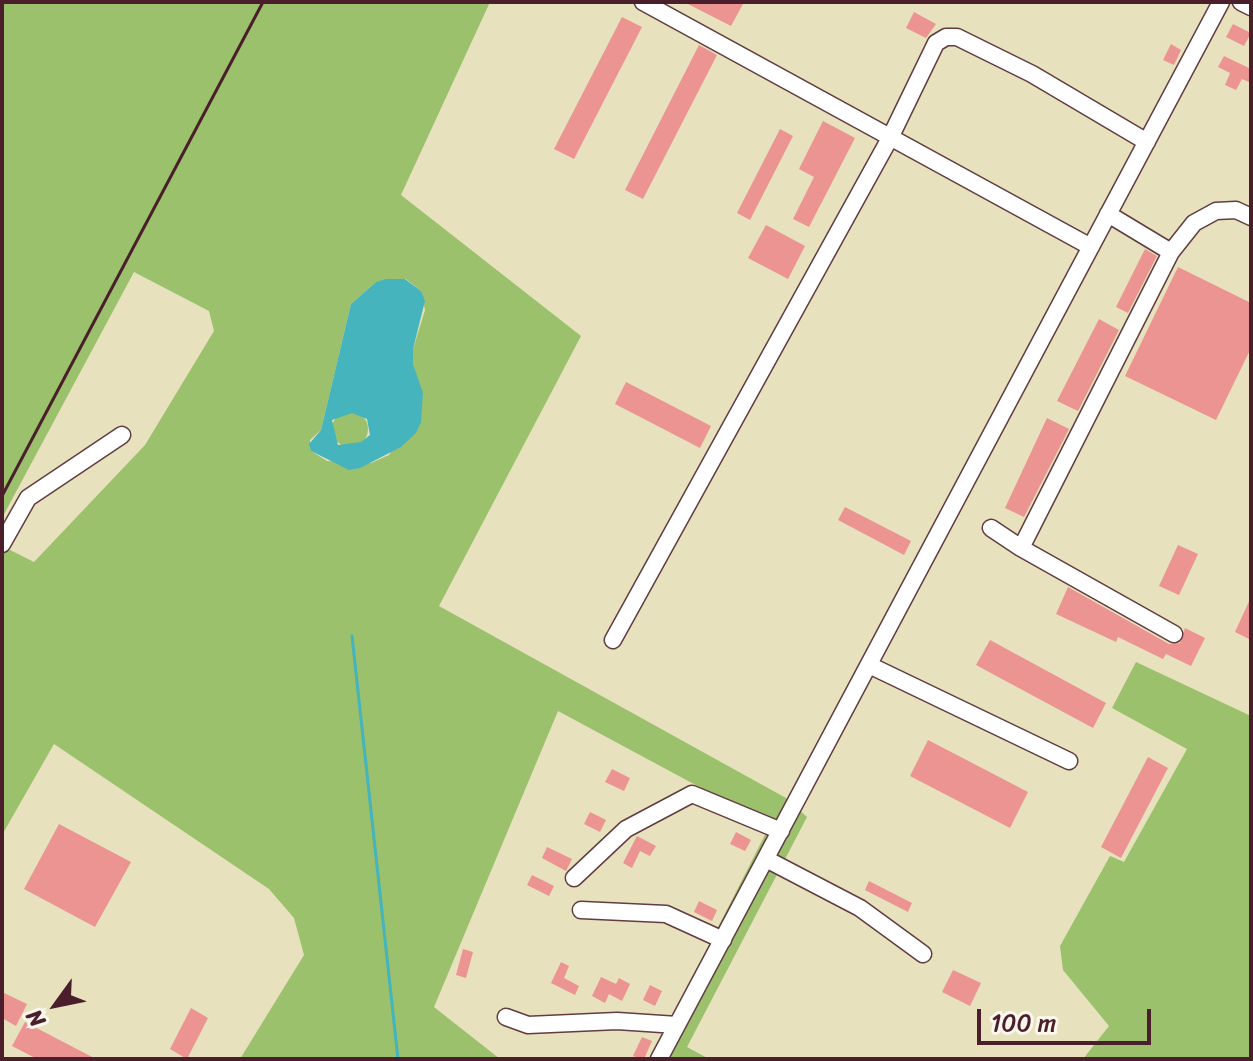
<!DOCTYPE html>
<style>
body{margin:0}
#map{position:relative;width:1253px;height:1061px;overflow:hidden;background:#e7e1bd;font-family:Sriracha,sans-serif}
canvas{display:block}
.frame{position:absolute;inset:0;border:4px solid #4a1f2b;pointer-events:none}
.north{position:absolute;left:16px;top:965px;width:80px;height:80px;-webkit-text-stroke:6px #fbf7ec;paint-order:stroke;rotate:237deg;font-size:22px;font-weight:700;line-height:32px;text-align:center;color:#4a1f2b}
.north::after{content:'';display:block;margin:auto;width:28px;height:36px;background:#4a1f2b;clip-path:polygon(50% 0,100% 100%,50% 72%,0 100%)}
.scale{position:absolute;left:977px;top:1009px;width:174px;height:36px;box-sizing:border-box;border:4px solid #4a1f2b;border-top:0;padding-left:10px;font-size:24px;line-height:28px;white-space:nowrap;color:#4a1f2b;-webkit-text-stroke:6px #fbf7ec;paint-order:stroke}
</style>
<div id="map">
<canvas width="1253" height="1061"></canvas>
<div class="frame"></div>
<div class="north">N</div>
<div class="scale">100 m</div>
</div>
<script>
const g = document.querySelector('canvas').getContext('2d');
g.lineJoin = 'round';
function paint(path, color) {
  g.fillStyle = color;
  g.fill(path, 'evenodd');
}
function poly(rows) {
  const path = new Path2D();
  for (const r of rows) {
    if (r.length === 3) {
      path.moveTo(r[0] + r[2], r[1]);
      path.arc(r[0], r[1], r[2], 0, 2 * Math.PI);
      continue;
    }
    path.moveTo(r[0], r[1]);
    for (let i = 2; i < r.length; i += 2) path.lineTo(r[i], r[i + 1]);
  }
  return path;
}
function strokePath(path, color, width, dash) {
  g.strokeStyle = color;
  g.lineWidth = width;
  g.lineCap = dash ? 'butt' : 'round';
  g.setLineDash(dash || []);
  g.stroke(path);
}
const green = poly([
 [2,2,490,2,401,195,581,336,439,606,786,798,807,817,687,1047,709,1059,651,1059,770,825,558,711,434,1007,500,1059,240,1059,304,955,294,918,269,889,54,744,2,835,2,546,34,562,145,445,214,331,209,311,134,272,2,518],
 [406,279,421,291,425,310,413,349,413,364,422,399,389,455,371,463,327,461,311,451,310,440,321,430,351,304,376,282],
 [350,429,18],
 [1136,662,1251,716,1251,1059,1083,1059,1109,1026,1063,970,1060,946,1110,856,1124,862,1187,749,1112,708]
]);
const water = poly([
 [386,279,405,279,421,291,425,301,413,349,413,364,423,393,421,422,416,433,401,447,360,468,349,470,311,451,309,444,321,430,351,304,376,282],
 [352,413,367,419,370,435,361,442,338,445,332,420]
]);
const stream = poly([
 [352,636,398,1059]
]);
const building = poly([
 [684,2,744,2,731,26],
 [914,12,936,24,926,38,906,28],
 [622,17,642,27,574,159,554,149],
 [1233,24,1251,33,1244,46,1226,37],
 [1171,44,1181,50,1174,65,1163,60],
 [699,45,717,55,643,199,625,190],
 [1224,56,1251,69,1251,83,1242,79,1236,90,1225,85,1230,73,1218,67],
 [823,121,855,138,809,227,793,219,814,177,799,169],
 [780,129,793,136,750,220,737,213],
 [766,225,805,246,788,279,748,258],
 [1145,249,1157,256,1128,313,1116,307],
 [1178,267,1251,303,1251,348,1216,420,1125,376],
 [1099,319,1119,330,1078,411,1057,401],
 [626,382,711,426,700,448,615,404],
 [1047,418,1069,429,1024,517,1005,508],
 [845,507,911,541,904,555,838,520],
 [1178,545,1198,554,1179,595,1159,586],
 [1068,587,1169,644,1180,643,1185,628,1205,638,1191,666,1166,654,1163,659,1118,637,1116,642,1056,614],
 [1251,597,1251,640,1235,632],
 [990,640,1106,703,1093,728,976,665],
 [928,740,1028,792,1010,828,910,776],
 [1148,757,1168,768,1121,858,1101,847],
 [612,769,630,778,624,791,605,782],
 [590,812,606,820,600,832,584,824],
 [59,824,131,862,95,927,24,889],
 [736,832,751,840,745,851,730,844],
 [637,836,656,846,650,856,640,851,632,868,623,863],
 [547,847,572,859,566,871,542,858],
 [532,875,554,886,549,896,527,885],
 [869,881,912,903,908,912,865,890],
 [699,901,717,910,712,921,694,912],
 [463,949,473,952,466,978,456,975],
 [561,962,569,966,564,978,579,986,575,995,551,983],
 [953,970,981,983,970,1006,942,992],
 [601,977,616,984,619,978,630,984,622,1001,609,994,605,1003,592,996],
 [650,985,662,991,655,1006,643,1000],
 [2,992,27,1004,16,1026,2,1018],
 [191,1008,208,1018,187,1059,170,1049],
 [25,1022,96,1059,37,1059,12,1046],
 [642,1037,652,1041,644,1059,640,1059,633,1056]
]);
const minor = poly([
 [643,2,1091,247],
 [1241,2,1251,7],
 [1108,214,1171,252],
 [991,528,1021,548,1174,634],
 [2,544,28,498,122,435],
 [1021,548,1171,252,1194,223,1216,211,1236,210,1251,217],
 [613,640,890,138,936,43,946,37,957,37,1032,74,1147,142],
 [869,665,1069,761],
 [766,859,860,908,923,954],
 [574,878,626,829,692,794,781,831],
 [581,910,666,914,723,940],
 [506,1017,528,1025,617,1021,677,1025],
 [659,1059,1221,2]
]);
const rail = poly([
 [2,496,263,2]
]);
paint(green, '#9bc16c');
paint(water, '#45b4bd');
strokePath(stream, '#45b4bd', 3);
paint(building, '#ec9491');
strokePath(minor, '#623c41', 19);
strokePath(minor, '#fff', 16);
strokePath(rail, '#4a1f2b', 3);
</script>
